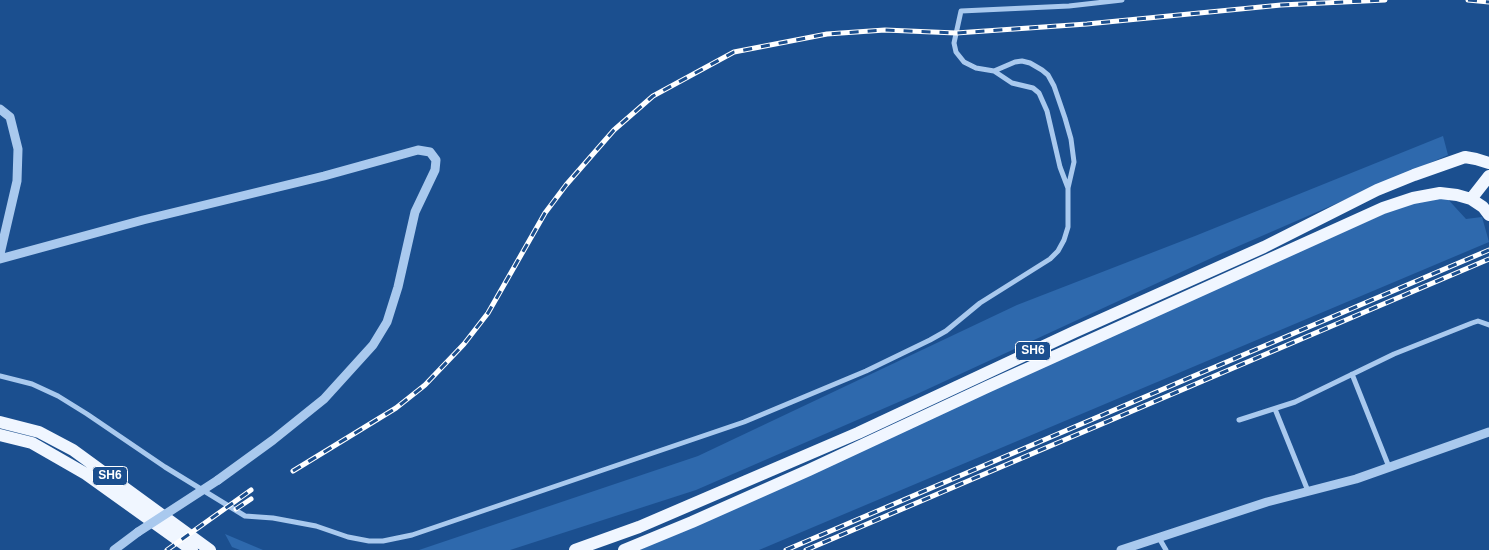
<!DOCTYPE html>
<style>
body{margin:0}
canvas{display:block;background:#1b4f8f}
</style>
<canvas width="1489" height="550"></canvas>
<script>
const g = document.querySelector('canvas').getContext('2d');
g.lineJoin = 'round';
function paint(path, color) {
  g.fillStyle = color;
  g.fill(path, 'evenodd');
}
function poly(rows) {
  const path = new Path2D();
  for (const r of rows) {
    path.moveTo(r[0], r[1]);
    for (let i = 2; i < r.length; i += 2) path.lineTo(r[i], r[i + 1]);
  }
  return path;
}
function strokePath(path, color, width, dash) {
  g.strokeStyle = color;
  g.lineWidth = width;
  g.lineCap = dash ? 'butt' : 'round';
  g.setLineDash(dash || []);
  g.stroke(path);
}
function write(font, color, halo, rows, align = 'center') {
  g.font = font + ' Helvetica,sans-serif';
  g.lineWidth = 4.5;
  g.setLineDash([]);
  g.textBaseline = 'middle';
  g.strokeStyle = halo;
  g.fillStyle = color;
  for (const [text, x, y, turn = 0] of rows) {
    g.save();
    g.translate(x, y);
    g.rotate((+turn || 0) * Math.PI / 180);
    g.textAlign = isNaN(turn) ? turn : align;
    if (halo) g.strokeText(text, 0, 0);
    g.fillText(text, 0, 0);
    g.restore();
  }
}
const green = poly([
 [1443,136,1448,155,1218,255,917,394,696,490,510,550,419,550,698,456,1017,305,1195,236],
 [1444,195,1466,219,1482,217,1489,242,759,550,631,550,1397,208],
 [225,534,263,550,240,550,232,547]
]);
const minor = poly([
 [1068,188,1060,167,1047,111,1039,93,1033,88,1012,83,994,71,976,68,964,62,956,52,954,43,961,11,1069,6,1122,0],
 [1352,374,1389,467],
 [0,376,32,384,58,396,87,414,165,467,245,516,273,518,316,526,348,537,369,541,383,541,412,535,744,422,866,371,930,340,946,331,980,303,1050,259,1058,251,1064,240,1068,227,1068,188,1074,162,1071,139,1065,118,1054,86,1048,75,1042,70,1030,63,1022,61,1015,62,994,71],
 [1275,409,1308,491],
 [1239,420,1295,402,1394,354,1472,323,1478,321,1489,325],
 [1159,538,1166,550]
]);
const tertiary = poly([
 [0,109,10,117,18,149,17,181,0,254],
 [0,259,143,220,324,176,418,150,430,152,436,160,435,170,415,212,398,287,387,322,373,345,324,399,273,440,218,480],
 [114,550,138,532],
 [1121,550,1267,502,1356,479,1489,432]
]);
const primary = poly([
 [1471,199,1489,176],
 [0,422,39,432,73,450,210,550],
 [0,435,32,443,86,474,192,550],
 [575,550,639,527,858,433,1074,332,1264,247,1377,190,1414,175,1465,157,1476,159,1489,163],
 [624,550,692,522,809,470,987,387,1383,208,1413,198,1440,193,1457,195,1471,199,1483,207,1489,215]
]);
const rail = poly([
 [1468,0,1489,2],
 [293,471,396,408,425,385,464,344,488,313,545,213,566,185,614,130,653,96,734,52,827,34,885,30,956,33,1087,24,1281,5,1385,0],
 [236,509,251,499],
 [167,550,251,490],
 [786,550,1489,250],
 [806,550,1489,259]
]);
const tertiaryBridge = poly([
 [138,532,218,480]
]);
const shields = [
 [1033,351,35],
 [110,476,35]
];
const shieldNames = [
 ["SH6",1033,351],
 ["SH6",110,476]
];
paint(green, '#2e69ad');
strokePath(minor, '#a9c9ee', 5);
strokePath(tertiary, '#a9c9ee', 9);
strokePath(primary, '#f0f6ff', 12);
strokePath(rail, '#fff', 5);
strokePath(rail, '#1b4f8f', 3, [9]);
strokePath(tertiaryBridge, '#a9c9ee', 9);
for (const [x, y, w] of shields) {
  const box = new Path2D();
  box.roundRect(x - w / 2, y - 9.5, w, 19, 4);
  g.fillStyle = '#1b4f8f';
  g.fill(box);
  strokePath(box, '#fff', 1);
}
write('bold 12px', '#fff', null, shieldNames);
</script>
